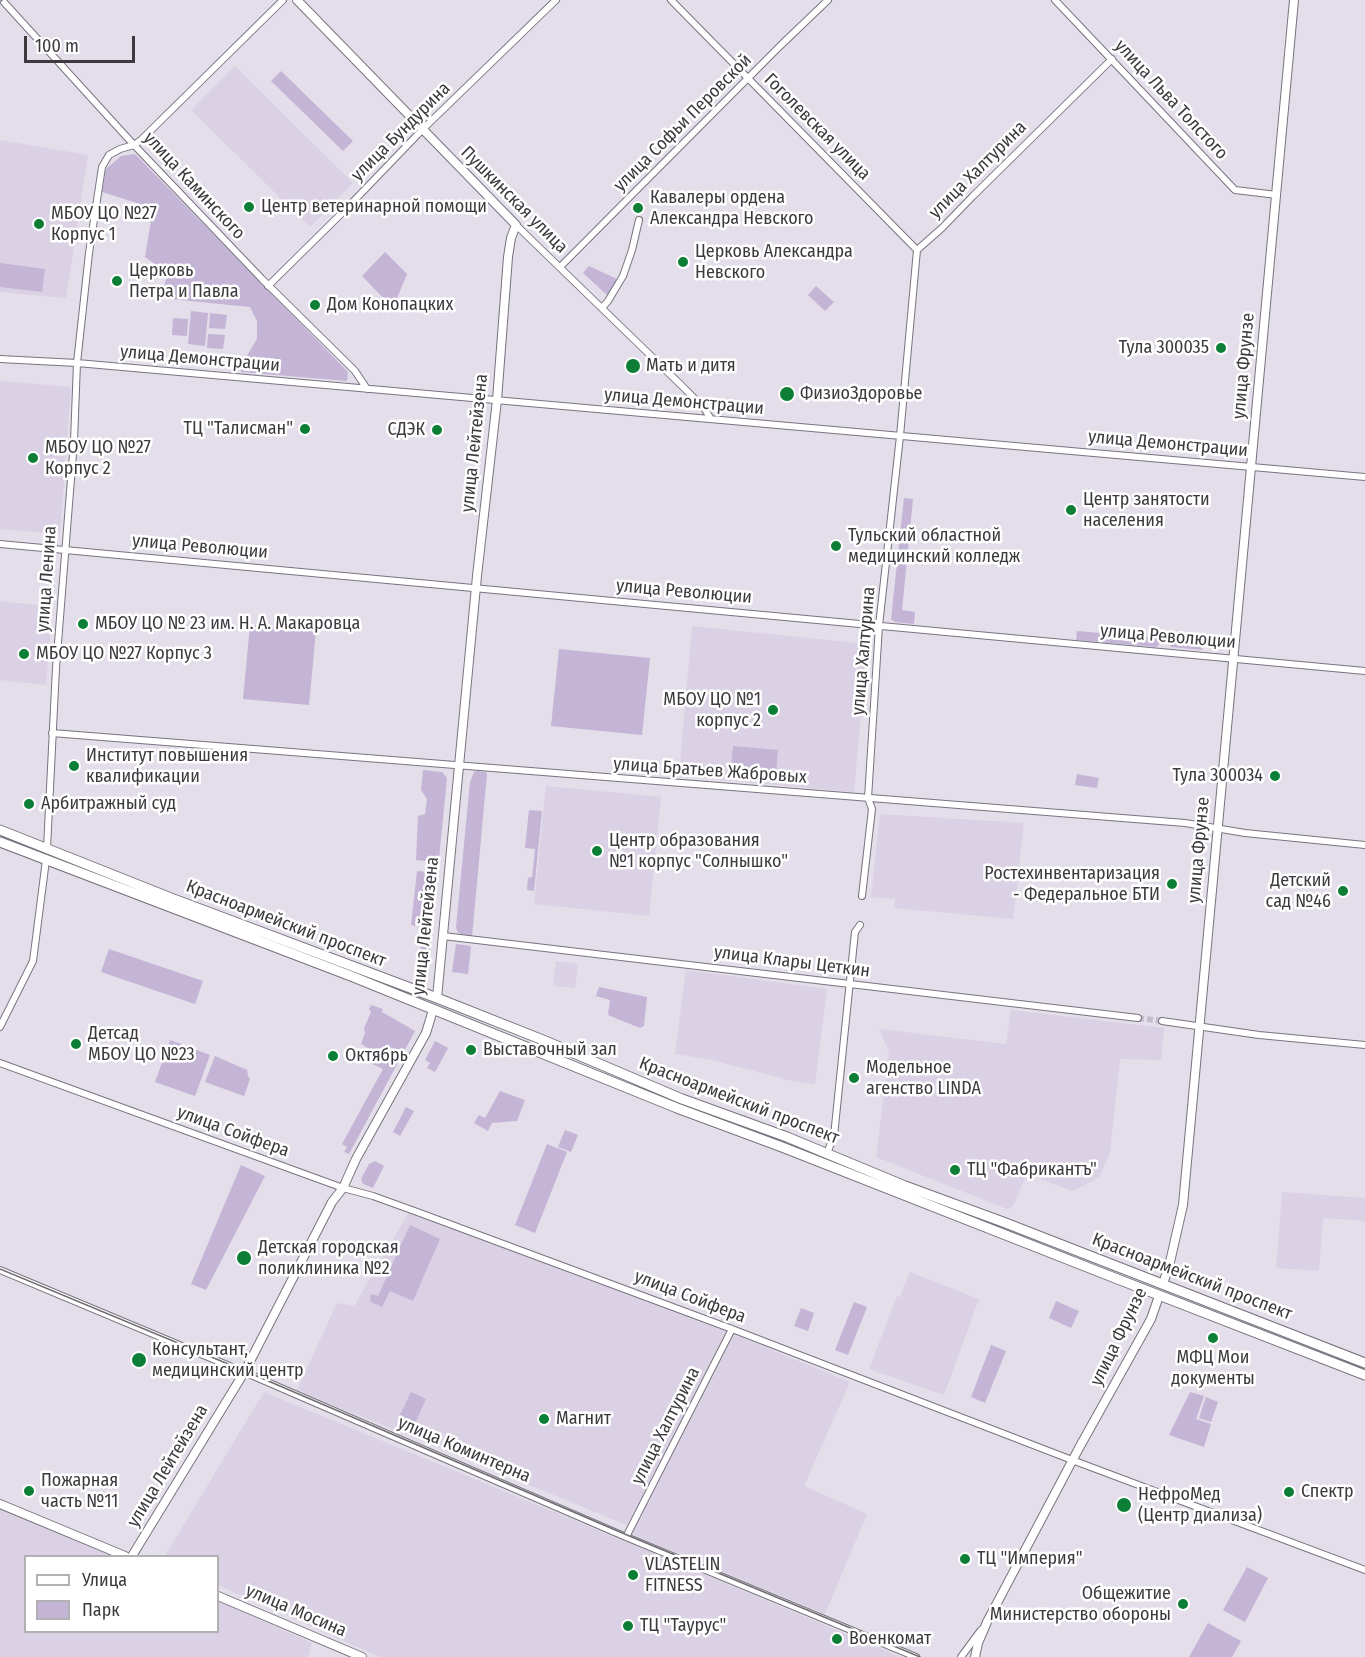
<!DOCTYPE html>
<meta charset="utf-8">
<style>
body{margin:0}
#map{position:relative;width:1365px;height:1657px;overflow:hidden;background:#e3deea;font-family:"Fira Sans Condensed",sans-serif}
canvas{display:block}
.legend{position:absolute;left:24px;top:1555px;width:195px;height:78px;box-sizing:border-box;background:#fff;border:2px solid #b1b0b2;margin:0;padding:8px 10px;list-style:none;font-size:18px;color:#3c3a3e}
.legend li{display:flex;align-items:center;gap:12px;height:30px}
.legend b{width:30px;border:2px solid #b1b0b2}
.scale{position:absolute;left:24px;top:36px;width:111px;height:27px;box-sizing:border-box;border:3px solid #3c3a3e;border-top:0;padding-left:8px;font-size:18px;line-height:21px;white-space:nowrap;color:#3c3a3e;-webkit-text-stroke:4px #fff;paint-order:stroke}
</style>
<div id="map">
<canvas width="1365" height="1657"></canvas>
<ul class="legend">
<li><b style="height:8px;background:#fff"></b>Улица</li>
<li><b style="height:16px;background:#c4b4d6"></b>Парк</li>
</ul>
<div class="scale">100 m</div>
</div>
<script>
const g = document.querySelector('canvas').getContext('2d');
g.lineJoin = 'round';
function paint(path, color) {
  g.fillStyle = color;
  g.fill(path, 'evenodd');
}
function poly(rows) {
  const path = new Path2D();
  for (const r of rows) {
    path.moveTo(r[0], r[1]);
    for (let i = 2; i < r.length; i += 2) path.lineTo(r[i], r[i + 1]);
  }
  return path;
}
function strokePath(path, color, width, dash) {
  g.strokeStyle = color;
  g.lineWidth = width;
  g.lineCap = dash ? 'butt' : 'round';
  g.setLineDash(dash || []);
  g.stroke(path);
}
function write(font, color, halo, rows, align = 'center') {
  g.font = font + ' "Fira Sans Condensed",sans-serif';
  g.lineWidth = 5;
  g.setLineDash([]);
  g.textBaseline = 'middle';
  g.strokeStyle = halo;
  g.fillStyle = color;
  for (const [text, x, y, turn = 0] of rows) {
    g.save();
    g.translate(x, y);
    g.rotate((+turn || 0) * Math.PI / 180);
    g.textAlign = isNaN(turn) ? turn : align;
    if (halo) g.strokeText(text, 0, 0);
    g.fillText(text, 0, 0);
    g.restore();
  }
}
const built = poly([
 [235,66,353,183,310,227,191,110],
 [0,140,88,155,66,298,0,292],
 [0,381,71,387,60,534,0,529],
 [0,601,44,606,42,626,51,627,46,685,0,680],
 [692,626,867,644,854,792,679,776],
 [546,786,661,797,649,916,534,904],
 [880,814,1024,823,1013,919,894,908,895,899,871,897],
 [556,961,578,964,575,988,553,986],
 [686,970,827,989,815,1084,792,1081,712,1060,675,1054],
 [1011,1010,1164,1028,1161,1060,1120,1059,1110,1153,1099,1178,1072,1191,1027,1174,1013,1206,1007,1209,876,1157,889,1052,879,1029,1006,1044],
 [1282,1192,1365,1198,1365,1221,1323,1218,1319,1271,1276,1268],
 [409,1212,728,1332,627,1525,358,1415,296,1392,337,1303,354,1306],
 [910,1272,979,1299,944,1395,869,1369,897,1296,900,1297],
 [733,1334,850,1382,804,1486,867,1514,825,1614,631,1534],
 [264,1392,634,1545,901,1657,380,1657,218,1585,218,1556,165,1556],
 [0,1510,114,1556,26,1556,26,1632,218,1632,218,1601,312,1643,308,1657,0,1657]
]);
const green = poly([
 [281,71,353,141,343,151,271,81],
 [135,154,348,372,347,381,241,372,242,364,257,339,257,321,250,307,160,298,168,274,145,257,153,208,102,192,106,169,121,156],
 [385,252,407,274,393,308,362,276],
 [0,263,45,269,42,292,0,287],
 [589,266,617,279,608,296,583,273],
 [816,286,834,302,825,311,808,295],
 [191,311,208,313,205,346,188,344],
 [210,313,227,315,225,329,209,328],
 [173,318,188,319,187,336,172,335],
 [208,334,225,335,223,349,207,348],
 [904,498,913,499,902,610,915,612,914,624,895,622,891,619],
 [250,625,316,631,309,705,243,699],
 [1077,631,1158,638,1159,634,1161,634,1160,643,1157,647,1076,640],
 [1170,635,1204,638,1202,650,1171,647,1169,644],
 [559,649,650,658,642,735,551,726],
 [733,746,778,750,776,773,731,769],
 [423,770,442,772,447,778,439,859,436,862,416,860,418,816,425,814,427,799,421,790],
 [478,771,486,772,487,774,472,937,458,933,456,927,470,782,474,772],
 [1077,774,1099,778,1097,788,1075,785],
 [529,810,542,811,534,891,527,890,528,878,532,877,535,849,525,848],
 [417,871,437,873,429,962,420,958,422,927,411,925],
 [456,944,471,946,468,974,452,972],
 [109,949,203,981,195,1004,101,972],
 [599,987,647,997,644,1026,640,1028,608,1015,610,1000,596,996],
 [371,1005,383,1009,382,1012,415,1031,349,1154,344,1152,347,1147,342,1144,383,1069,368,1062,373,1051,361,1044,365,1033,364,1028,371,1012,369,1009],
 [170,1040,210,1055,195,1096,155,1082],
 [435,1041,448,1048,435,1072,427,1068,430,1063,425,1060],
 [215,1056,247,1070,248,1076,250,1079,244,1096,205,1082],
 [500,1091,525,1100,517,1121,492,1123,488,1131,474,1123,479,1115,485,1118],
 [406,1107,414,1111,400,1136,393,1132],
 [565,1130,578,1135,571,1152,558,1147],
 [547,1144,567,1152,535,1233,515,1225],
 [375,1161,384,1166,373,1188,363,1184,361,1179,369,1164],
 [241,1165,265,1176,206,1290,191,1284],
 [410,1225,440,1239,413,1301,390,1291,382,1307,371,1302,370,1297,371,1294,378,1296],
 [1056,1301,1079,1311,1071,1328,1049,1318],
 [854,1302,867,1307,848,1355,835,1350],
 [801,1308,814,1313,808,1331,794,1326],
 [991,1345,1006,1351,985,1403,971,1397],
 [411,1392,426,1399,413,1428,397,1421],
 [1190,1392,1204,1396,1196,1419,1211,1424,1204,1447,1169,1435],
 [1206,1397,1218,1402,1211,1422,1199,1418],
 [1247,1567,1268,1578,1245,1622,1223,1610],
 [1208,1623,1241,1641,1232,1657,1189,1657]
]);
const minorTunnel = poly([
 [1138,1018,1162,1021]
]);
const minor = poly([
 [2,0,134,145,262,279,355,371,367,389],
 [671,0,917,250],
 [1055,0,1235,190,1277,195],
 [516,225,681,385,704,408,711,419],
 [560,267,780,46,828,0],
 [268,286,346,209,423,129,556,0],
 [602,308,608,301,623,276,632,250,639,220],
 [0,359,77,363,1365,477],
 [0,544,1365,671],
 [52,733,1185,823,1245,833,1365,845],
 [47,848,56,668,74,441,77,363,89,253,102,167,109,155,120,149,134,145,141,140,283,0],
 [862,896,872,809,868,798,879,626,900,436,917,250,942,228,973,196,1112,59],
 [443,936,1138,1018],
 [1162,1021,1259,1035,1365,1045],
 [0,1027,33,961,46,860],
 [0,1063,343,1188,373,1196,420,1213,732,1329,1072,1460,1365,1570],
 [827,1153,834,1136,855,932,860,925],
 [0,1270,244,1372,626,1537,916,1657],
 [626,1537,732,1329],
 [961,1657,981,1630]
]);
const tertiary = poly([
 [297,0,516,225,511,238,508,257,497,400,477,576,437,998],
 [1163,1284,1170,1262,1183,1205,1294,0],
 [132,1556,245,1371,332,1202,343,1188,356,1159,426,1033,433,1010],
 [975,1657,978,1643,987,1622,1079,1448,1151,1319,1159,1296]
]);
const secondary = poly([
 [0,1504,125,1556],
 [218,1596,362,1657]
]);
const primary = poly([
 [0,830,171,898,437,998,543,1040,682,1099,787,1137,905,1186,1003,1222,1365,1363],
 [0,842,351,976,677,1108,782,1147,1120,1280,1365,1375]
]);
const tram = poly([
 [0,2,2,0],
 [0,1269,245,1371,627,1535,920,1657]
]);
const markers = [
 [249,207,6,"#0c7e35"],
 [638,208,6,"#0c7e35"],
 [39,224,6,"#0c7e35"],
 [683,262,6,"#0c7e35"],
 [117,281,6,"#0c7e35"],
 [315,305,6,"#0c7e35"],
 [1221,348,6,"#0c7e35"],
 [633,366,8,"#0c7e35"],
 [787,394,8,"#0c7e35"],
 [305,429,6,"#0c7e35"],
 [437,430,6,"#0c7e35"],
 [33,458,6,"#0c7e35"],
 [1071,510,6,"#0c7e35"],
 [836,546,6,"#0c7e35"],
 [83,624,6,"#0c7e35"],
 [24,654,6,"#0c7e35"],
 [773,710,6,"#0c7e35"],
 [74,766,6,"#0c7e35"],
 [1275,776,6,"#0c7e35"],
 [29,804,6,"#0c7e35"],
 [597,851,6,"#0c7e35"],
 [1172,884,6,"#0c7e35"],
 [1343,891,6,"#0c7e35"],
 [76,1044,6,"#0c7e35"],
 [471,1050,6,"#0c7e35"],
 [333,1056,6,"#0c7e35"],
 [854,1078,6,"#0c7e35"],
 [955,1170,6,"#0c7e35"],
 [244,1258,8,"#0c7e35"],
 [1213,1338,6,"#0c7e35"],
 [139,1360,8,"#0c7e35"],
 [544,1419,6,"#0c7e35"],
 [29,1491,6,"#0c7e35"],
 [1289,1492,6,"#0c7e35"],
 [1124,1505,8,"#0c7e35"],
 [965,1559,6,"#0c7e35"],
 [633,1575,6,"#0c7e35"],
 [1183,1604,6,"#0c7e35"],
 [628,1626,6,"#0c7e35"],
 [837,1639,6,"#0c7e35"]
];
const streetNames = [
 ["улица Льва Толстого",1171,100,47],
 ["улица Софьи Перовской",683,123,-45],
 ["Гоголевская улица",817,127,45],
 ["улица Бундурина",401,132,-45],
 ["улица Халтурина",978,170,-45],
 ["улица Каминского",194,186,47],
 ["Пушкинская улица",514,200,45],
 ["улица Демонстрации",200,359,5],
 ["улица Фрунзе",1244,366,-85],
 ["улица Демонстрации",684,402,5],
 ["улица Лейтейзена",475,443,-84],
 ["улица Демонстрации",1168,444,5],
 ["улица Революции",200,547,5],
 ["улица Ленина",47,579,-86],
 ["улица Революции",684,592,5],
 ["улица Революции",1168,637,5],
 ["улица Халтурина",864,651,-85],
 ["улица Братьев Жабровых",710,771,4],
 ["улица Фрунзе",1199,850,-85],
 ["Красноармейский проспект",286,924,21],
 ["улица Лейтейзена",426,926,-84],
 ["улица Клары Цеткин",792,962,7],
 ["Красноармейский проспект",739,1101,21],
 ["улица Сойфера",233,1132,20],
 ["Красноармейский проспект",1192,1277,21],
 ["улица Сойфера",690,1297,21],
 ["улица Фрунзе",1119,1337,-64],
 ["улица Халтурина",666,1426,-63],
 ["улица Коминтерна",464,1450,23],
 ["улица Лейтейзена",168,1466,-59],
 ["улица Мосина",296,1611,23]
];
const poiNames = [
 ["Кавалеры ордена",650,198],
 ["Александра Невского",650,219],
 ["Центр ветеринарной помощи",261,207],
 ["МБОУ ЦО №27",51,214],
 ["Корпус 1",51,235],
 ["Церковь Александра",695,252],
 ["Невского",695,273],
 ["Церковь",129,271],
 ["Петра и Павла",129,292],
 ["Дом Конопацких",327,305],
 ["Тула 300035",1209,348,"right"],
 ["Мать и дитя",646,366],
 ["ФизиоЗдоровье",800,394],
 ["ТЦ \"Талисман\"",293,429,"right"],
 ["СДЭК",425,430,"right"],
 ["МБОУ ЦО №27",45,448],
 ["Корпус 2",45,469],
 ["Центр занятости",1083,500],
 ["населения",1083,521],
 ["Тульский областной",848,536],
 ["медицинский колледж",848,557],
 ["МБОУ ЦО № 23 им. Н. А. Макаровца",95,624],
 ["МБОУ ЦО №27 Корпус 3",36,654],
 ["МБОУ ЦО №1",761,700,"right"],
 ["корпус 2",761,721,"right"],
 ["Институт повышения",86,756],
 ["квалификации",86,777],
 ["Тула 300034",1263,776,"right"],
 ["Арбитражный суд",41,804],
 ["Центр образования",609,841],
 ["№1 корпус \"Солнышко\"",609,862],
 ["Ростехинвентаризация",1160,874,"right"],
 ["- Федеральное БТИ",1160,895,"right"],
 ["Детский",1331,881,"right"],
 ["сад №46",1331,902,"right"],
 ["Детсад",88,1034],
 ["МБОУ ЦО №23",88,1055],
 ["Выставочный зал",483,1050],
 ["Октябрь",345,1056],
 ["Модельное",866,1068],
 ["агенство LINDA",866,1089],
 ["ТЦ \"Фабрикантъ\"",967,1170],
 ["Детская городская",258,1248],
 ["поликлиника №2",258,1269],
 ["Консультант,",152,1350],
 ["медицинский центр",152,1371],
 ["МФЦ Мои",1213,1358,"center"],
 ["документы",1213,1379,"center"],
 ["Магнит",556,1419],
 ["Пожарная",41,1481],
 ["часть №11",41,1502],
 ["Спектр",1301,1492],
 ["НефроМед",1138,1495],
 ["(Центр диализа)",1138,1516],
 ["ТЦ \"Империя\"",977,1559],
 ["VLASTELIN",645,1565],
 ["FITNESS",645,1586],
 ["Общежитие",1171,1594,"right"],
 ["Министерство обороны",1171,1615,"right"],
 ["ТЦ \"Таурус\"",640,1626],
 ["Военкомат",849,1639]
];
paint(built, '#dad1e4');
paint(green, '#c4b4d6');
strokePath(minorTunnel, '#c2bdc8', 6, [6, 3]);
strokePath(minor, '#78737e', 8);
strokePath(tertiary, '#78737e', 10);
strokePath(secondary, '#78737e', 10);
strokePath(primary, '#78737e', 11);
strokePath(minor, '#fff', 6);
strokePath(tertiary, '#fff', 8);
strokePath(secondary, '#fff', 8);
strokePath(primary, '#fff', 9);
strokePath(tram, '#6e6b71', 1.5);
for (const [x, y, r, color] of markers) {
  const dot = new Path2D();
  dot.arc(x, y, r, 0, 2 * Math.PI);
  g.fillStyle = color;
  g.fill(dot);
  strokePath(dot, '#fff', 2);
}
write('18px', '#3c3a3e', '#fff', streetNames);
write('18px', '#3c3a3e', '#fff', poiNames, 'left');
</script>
